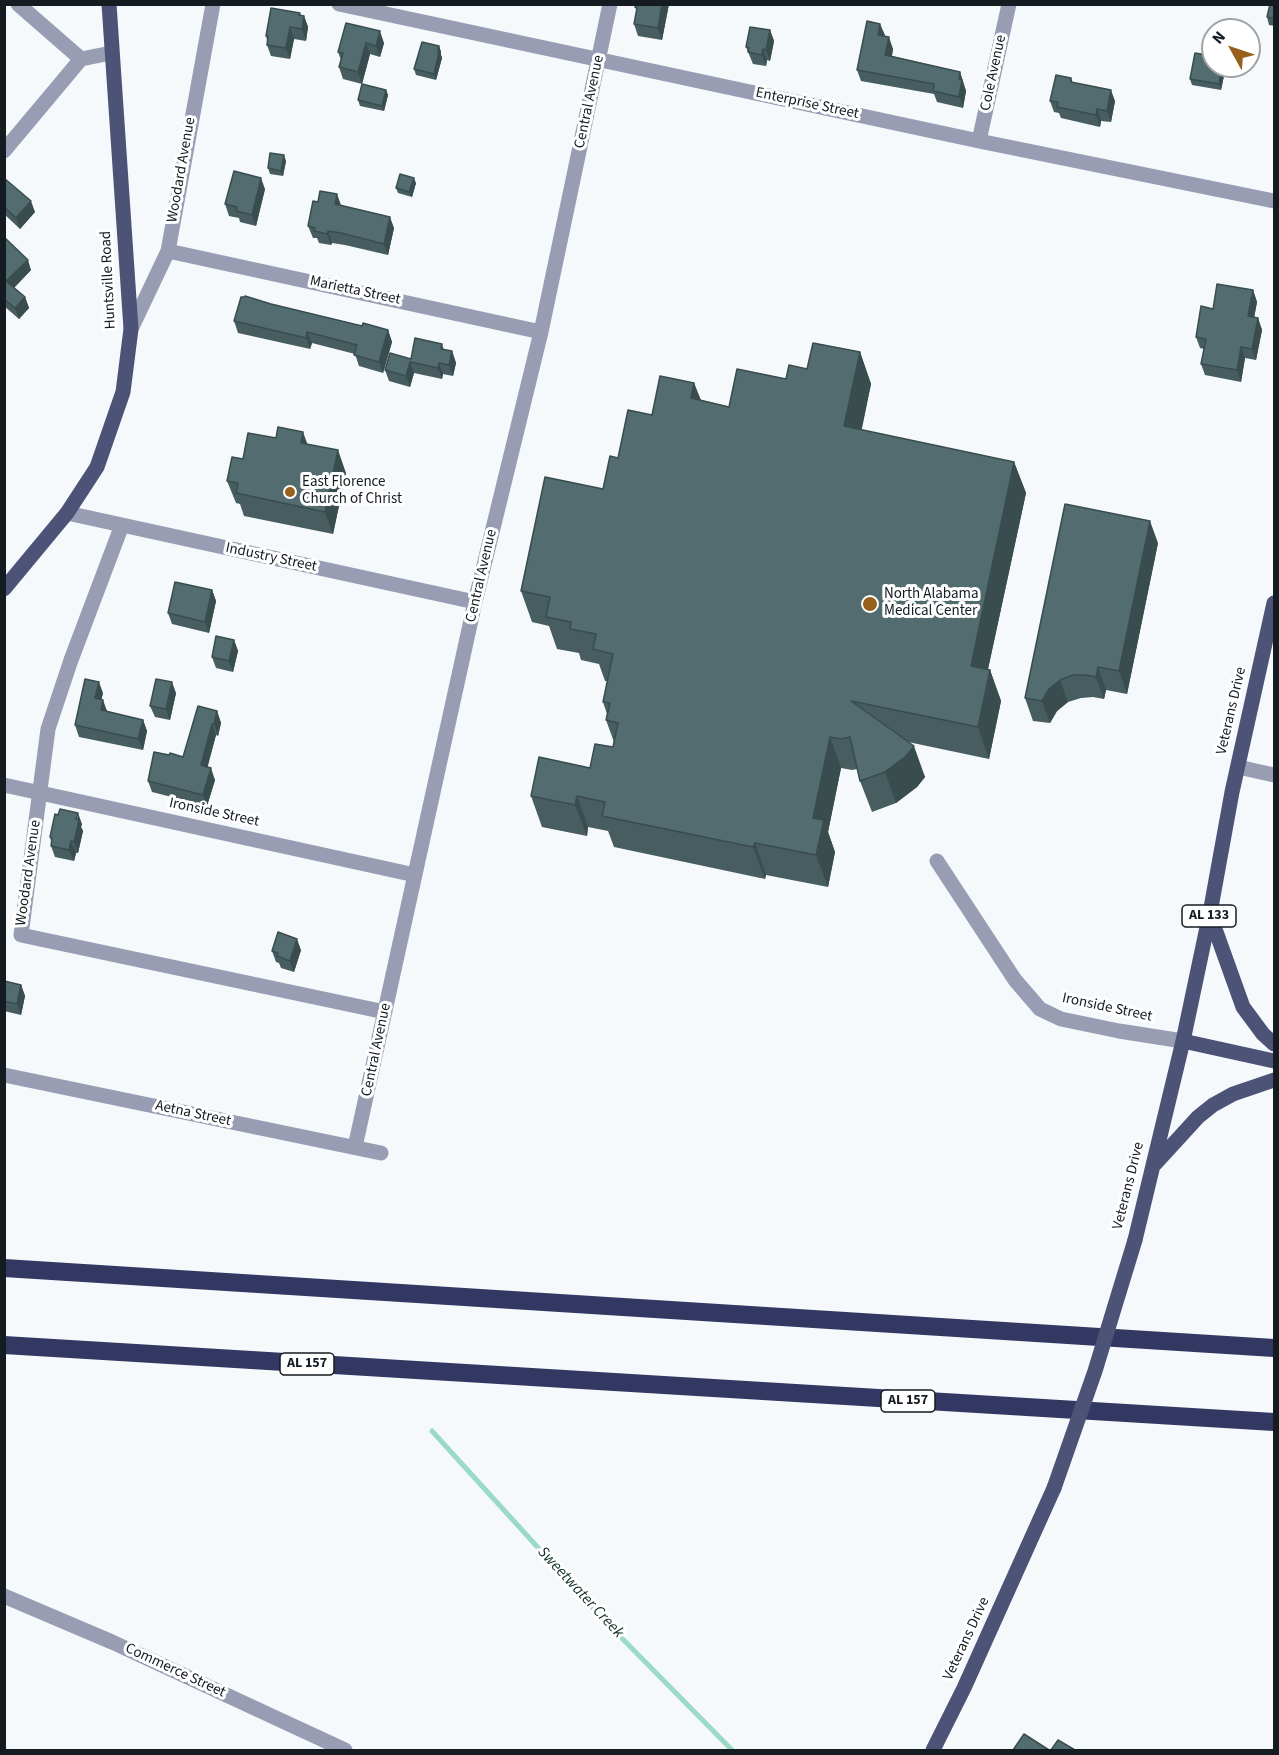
<!DOCTYPE html>
<style>
body{margin:0}
#map{position:relative;width:1279px;height:1755px;overflow:hidden;background:#f5f9fc;font-family:"Source Sans 3",sans-serif}
canvas{display:block}
.frame{position:absolute;inset:0;border:6px solid #141b21;pointer-events:none}
.north{position:absolute;left:1201px;top:18px;width:60px;height:60px;box-sizing:border-box;background:#fff;border:2px solid #a1a4a6;border-radius:50%;rotate:310deg;font-size:16px;font-weight:700;line-height:24px;text-align:center;color:#141b21}
.north::after{content:'';display:block;margin:auto;width:21px;height:27px;background:#98611a;clip-path:polygon(50% 0,100% 100%,50% 72%,0 100%)}
</style>
<div id="map">
<canvas width="1279" height="1755"></canvas>
<div class="frame"></div>
<div class="north">N</div>
</div>
<script>
const g = document.querySelector('canvas').getContext('2d');
g.lineJoin = 'round';
function poly(rows) {
  const path = new Path2D();
  for (const r of rows) {
    path.moveTo(r[0], r[1]);
    for (let i = 2; i < r.length; i += 2) path.lineTo(r[i], r[i + 1]);
  }
  return path;
}
function strokePath(path, color, width, dash) {
  g.strokeStyle = color;
  g.lineWidth = width;
  g.lineCap = dash ? 'butt' : 'round';
  g.setLineDash(dash || []);
  g.stroke(path);
}
function paint(path, color) {
  g.fillStyle = color;
  g.fill(path, 'evenodd');
}
function write(font, color, halo, rows, align = 'center') {
  g.font = font + ' "Source Sans 3",sans-serif';
  g.lineWidth = 6;
  g.setLineDash([]);
  g.textBaseline = 'middle';
  g.strokeStyle = halo;
  g.fillStyle = color;
  for (const [text, x, y, turn = 0] of rows) {
    g.save();
    g.translate(x, y);
    g.rotate((+turn || 0) * Math.PI / 180);
    g.textAlign = isNaN(turn) ? turn : align;
    if (halo) g.strokeText(text, 0, 0);
    g.fillText(text, 0, 0);
    g.restore();
  }
}
const stream = poly([
 [432,1431,602,1618,732,1750]
]);
const minor = poly([
 [18,4,81,59],
 [339,4,979,141,1274,201],
 [81,59,111,53],
 [979,141,1009,4],
 [4,151,81,59],
 [168,251,541,332],
 [131,329,168,251,213,4],
 [67,513,475,602],
 [122,525,71,660,48,729,21,935,385,1012],
 [1238,767,1274,775],
 [4,785,415,875],
 [937,861,1015,980,1040,1009,1061,1019,1119,1031,1183,1041],
 [4,1075,381,1153],
 [355,1147,475,602,541,332,610,4],
 [4,1596,112,1642,345,1750]
]);
const major = poly([
 [4,589,67,513,97,467,123,392,131,329,109,4],
 [1210,915,1243,1007,1263,1034,1274,1044],
 [1183,1041,1274,1061],
 [1155,1164,1198,1117,1213,1105,1233,1094,1274,1080],
 [1135,1240,1183,1041,1210,913,1232,792,1274,603],
 [933,1750,964,1688,1054,1488]
]);
const highway = poly([
 [4,1268,1274,1348],
 [4,1345,1274,1422]
]);
const majorBridge = poly([
 [1054,1488,1095,1371,1135,1240]
]);
const wall = poly([
 [669,4,662,40,638,36,634,24,637,11,635,7],
 [1275,4,1275,26,1269,25,1267,17],
 [300,13,300,15,304,16,308,27,306,41,294,39,290,59,271,56,267,45,267,40,266,36],
 [346,23,384,43,380,57,370,54,362,84,343,79,339,67,341,60,338,52],
 [880,24,884,36,893,49,892,56,960,72,966,91,963,108,937,102,934,94,861,81,857,70],
 [770,30,774,41,770,61,767,60,766,66,753,64,746,47],
 [439,46,441,52,441,55,442,58,436,80,416,75,414,69],
 [1213,66,1226,66,1221,90,1192,85,1190,79],
 [1071,78,1073,83,1115,101,1111,122,1101,121,1100,127,1061,118,1059,113,1054,112,1050,101],
 [386,90,388,95,384,111,360,106,358,100],
 [286,161,283,176,270,174,268,168],
 [4,178,35,212,20,229,4,214],
 [416,183,412,197,398,193,396,188],
 [265,189,256,226,240,222,239,218,229,216,225,204],
 [341,206,394,228,388,255,345,245,332,243,331,245,319,243,317,238,313,238,308,226],
 [4,237,31,270,14,288,25,297,29,308,19,319,4,306],
 [1253,290,1257,302,1254,318,1258,318,1262,330,1256,360,1245,358,1241,382,1205,375,1201,364,1204,349,1200,348,1196,337],
 [271,304,362,326,388,330,392,342,383,373,359,366,355,354,312,343,310,349,238,333,234,321],
 [442,344,444,350,452,351,456,363,453,376,443,374,442,379,414,373,410,387,389,381,385,370,411,359],
 [860,352,871,384,861,430,1014,462,1026,493,988,669,990,670,1001,701,989,759,908,742,925,777,917,787,896,803,872,812,860,781,857,769,852,770,841,768,828,832,835,852,828,887,766,875,765,879,614,847,608,831,588,827,587,836,542,827,531,796,590,768,613,747,614,742,606,720,607,714,603,702,607,681,605,681,599,664,581,660,579,653,557,649,549,626,532,622,521,591,603,489,618,458,694,383,701,400,729,407,807,369],
 [308,444,346,473,333,534,244,516,240,504,236,503,227,481,243,459],
 [1158,543,1127,694,1106,690,1104,699,1093,697,1081,698,1068,702,1057,711,1050,723,1033,721,1025,698],
 [212,590,216,601,209,633,172,624,168,613],
 [234,640,238,651,233,672,216,668,212,657],
 [103,693,101,700,107,711,143,720,147,731,143,750,79,737,75,725],
 [176,693,170,720,155,717,150,706],
 [217,711,221,723,218,736,216,735,207,767,215,780,207,806,152,792,148,781,183,757],
 [82,824,81,827,83,831,78,853,76,853,74,861,55,857,51,846,51,841,50,837],
 [301,950,294,972,281,968,279,963,276,962,272,951],
 [4,981,21,985,25,996,21,1015,4,1011]
]);
const shadedWall = poly([
 [662,4,669,4,662,40,658,28],
 [300,13,303,22,304,16,308,27,306,41,302,29],
 [880,24,885,35,882,46,878,35],
 [290,27,294,39,290,59,286,48],
 [770,30,774,41,770,61,766,50],
 [380,31,384,43,380,57,376,46],
 [889,37,893,49,890,66,885,55],
 [366,43,370,54,362,84,358,72],
 [439,46,441,52,441,55,442,58,436,80,434,74],
 [763,49,767,60,766,66,762,55],
 [1222,66,1226,66,1221,90,1219,84],
 [960,72,966,91,963,108,959,97,959,79],
 [386,90,388,95,384,111,382,106],
 [1111,90,1115,101,1111,122,1107,111],
 [1097,109,1101,121,1100,127,1096,115],
 [284,155,286,161,283,176,281,171],
 [261,178,265,189,256,226,252,215],
 [414,178,416,183,412,197,409,192],
 [337,194,341,205,335,204],
 [31,201,35,212,20,229,16,218],
 [390,217,394,228,388,255,384,244],
 [328,231,332,243,331,245,327,234],
 [28,260,31,270,10,292,6,281],
 [1253,290,1257,302,1252,328,1248,316],
 [25,297,29,308,19,319,15,308],
 [1258,318,1262,330,1256,360,1252,349],
 [388,330,392,342,383,373,379,362],
 [307,332,312,343,310,349,306,338],
 [1241,347,1245,358,1241,382,1237,370],
 [452,351,456,363,453,376,449,365],
 [860,352,871,384,856,458,844,426],
 [410,362,414,373,410,387,406,376],
 [439,363,443,374,442,379,438,368],
 [694,383,706,415,691,398],
 [303,432,311,454,301,443],
 [338,450,346,473,333,534,325,512],
 [1014,462,1026,493,982,697,971,666],
 [1150,521,1158,543,1127,694,1119,671],
 [212,590,216,601,209,633,205,622],
 [234,640,238,651,233,672,229,661],
 [1098,667,1106,690,1104,699,1096,677],
 [990,670,1001,701,989,759,978,727],
 [1060,680,1068,702,1057,711,1050,723,1042,701,1049,689],
 [99,682,103,693,99,710,95,698],
 [172,682,176,693,170,720,166,709],
 [103,700,107,711,101,710],
 [217,711,221,723,218,736,214,724],
 [143,720,147,731,143,750,138,739],
 [212,724,216,735,205,777,201,765],
 [830,737,841,768,828,832,835,852,828,887,816,855,813,818],
 [914,746,925,777,917,787,896,803,885,772],
 [211,768,215,780,207,806,203,795],
 [577,796,588,827,587,836,575,805],
 [78,813,82,824,81,827,83,831,78,853,74,842],
 [71,841,76,853,74,861,69,850],
 [755,843,766,875,765,879,753,847],
 [297,939,301,950,294,972,290,961],
 [21,985,25,996,21,1015,17,1004]
]);
const building = poly([
 [636,4,662,4,658,28,634,24,637,8,635,7,636,4],
 [1270,4,1275,4,1275,19,1267,17,1270,4],
 [271,8,300,13,299,15,304,16,302,29,290,27,286,48,267,45,268,36,266,36,271,8],
 [867,21,880,24,878,35,889,37,885,55,960,72,959,79,962,80,959,97,933,91,934,84,857,70,867,21],
 [346,23,380,31,376,46,366,43,358,72,339,67,343,53,338,52,346,23],
 [750,27,770,30,766,50,763,49,762,55,748,52,749,48,746,47,750,27],
 [422,42,439,46,438,52,439,52,434,74,414,69,422,42],
 [1195,53,1213,56,1213,66,1222,66,1219,84,1190,79,1195,53],
 [1056,75,1071,78,1071,82,1111,90,1107,111,1097,109,1096,115,1057,107,1058,102,1050,101,1056,75],
 [362,84,386,90,382,106,358,100,362,84],
 [270,153,284,155,281,171,268,168,270,153],
 [234,171,261,178,252,215,236,211,237,207,225,204,234,171],
 [400,174,414,178,409,192,396,188,400,174],
 [4,178,31,201,16,218,4,207,4,178],
 [320,191,337,194,335,204,390,217,384,244,341,233,328,231,327,234,314,231,315,228,308,226,313,201,318,202,320,191],
 [4,237,28,260,6,281,25,297,15,308,4,299,4,237],
 [1217,284,1253,290,1248,316,1258,318,1252,349,1241,347,1237,370,1201,364,1206,339,1196,337,1201,306,1213,309,1217,284],
 [245,296,271,304,362,326,363,323,388,330,379,362,354,355,357,345,307,332,306,338,234,321,241,297,244,297,245,296],
 [415,338,442,344,441,349,452,351,449,365,439,363,438,368,410,362,406,376,385,370,390,353,411,359,415,338],
 [813,343,860,352,844,426,1014,462,971,666,990,670,978,727,851,701,914,746,906,756,885,772,860,781,850,737,841,739,830,737,813,818,824,820,816,855,755,843,753,847,602,816,605,802,577,796,575,805,531,796,539,757,590,768,595,744,613,747,618,723,606,720,610,703,603,702,613,654,593,649,596,634,570,629,571,622,546,617,550,597,521,591,545,477,603,489,610,456,618,458,628,410,652,415,660,376,694,383,691,398,729,407,737,369,786,379,789,365,807,369,813,343],
 [278,427,303,432,301,443,338,450,325,512,236,493,238,483,227,481,232,457,243,459,248,433,276,438,278,427],
 [1065,504,1150,521,1119,671,1098,667,1096,677,1085,675,1073,675,1060,680,1049,689,1042,701,1025,698,1065,504],
 [175,582,212,590,205,622,168,613,175,582],
 [216,636,234,640,229,661,212,657,216,636],
 [85,679,99,682,95,698,103,700,101,710,143,720,138,739,75,725,85,679],
 [156,679,172,682,166,709,150,706,156,679],
 [198,706,217,711,214,724,212,724,201,765,211,768,203,795,148,781,154,752,169,755,170,753,183,757,198,706],
 [60,809,78,813,76,819,79,820,74,842,71,841,69,850,51,846,52,838,50,837,55,814,58,815,60,809],
 [278,932,297,939,290,961,277,956,278,953,272,951,278,932],
 [4,981,21,985,17,1004,4,1001,4,981],
 [1024,1734,1049,1750,1013,1750,1024,1734],
 [1058,1740,1075,1750,1051,1750,1058,1740]
]);
const markers = [
 [290,492,6,"#98611a"],
 [870,604,8,"#98611a"]
];
const shields = [
 [1209,916,54],
 [307,1364,54],
 [908,1401,54]
];
const shieldNames = [
 ["AL 133",1209,916],
 ["AL 157",307,1364],
 ["AL 157",908,1401]
];
const streetNames = [
 ["Cole Avenue",994,73,-78],
 ["Central Avenue",590,102,-78],
 ["Enterprise Street",807,104,12],
 ["Woodard Avenue",182,170,-80],
 ["Huntsville Road",109,280,-93],
 ["Marietta Street",355,291,12],
 ["Industry Street",271,558,12],
 ["Central Avenue",482,576,-77],
 ["Veterans Drive",1232,711,-77],
 ["Ironside Street",214,813,12],
 ["Woodard Avenue",29,873,-82],
 ["Ironside Street",1107,1008,12],
 ["Central Avenue",377,1050,-78],
 ["Aetna Street",193,1114,12],
 ["Veterans Drive",1129,1186,-76],
 ["Veterans Drive",967,1639,-65],
 ["Commerce Street",175,1671,25]
];
const poiNames = [
 ["East Florence",302,483],
 ["Church of Christ",302,500],
 ["North Alabama",884,595],
 ["Medical Center",884,612]
];
const waterNames = [
 ["Sweetwater Creek",580,1593,47]
];
strokePath(stream, '#9bdbc6', 5);
strokePath(minor, '#989db3', 15);
strokePath(major, '#4c5377', 15);
strokePath(highway, '#323861', 18);
strokePath(majorBridge, '#4c5377', 15);
paint(wall, '#475d60');
paint(shadedWall, '#394c4e');
paint(building, '#526c70');
strokePath(building, '#394c4e', 1.5);
for (const [x, y, r, color] of markers) {
  const dot = new Path2D();
  dot.arc(x, y, r, 0, 2 * Math.PI);
  g.fillStyle = color;
  g.fill(dot);
  strokePath(dot, '#fff', 2);
}
for (const [x, y, w] of shields) {
  const box = new Path2D();
  box.roundRect(x - w / 2, y - 11, w, 22, 4.5);
  g.fillStyle = '#fff';
  g.fill(box);
  strokePath(box, '#141b21', 1.5);
}
write('bold 14px', '#141b21', null, shieldNames);
write('15px', '#141b21', '#fff', streetNames);
write('15px', '#141b21', '#fff', poiNames, 'left');
write('italic 16px', '#103027', '#fff', waterNames);
</script>
